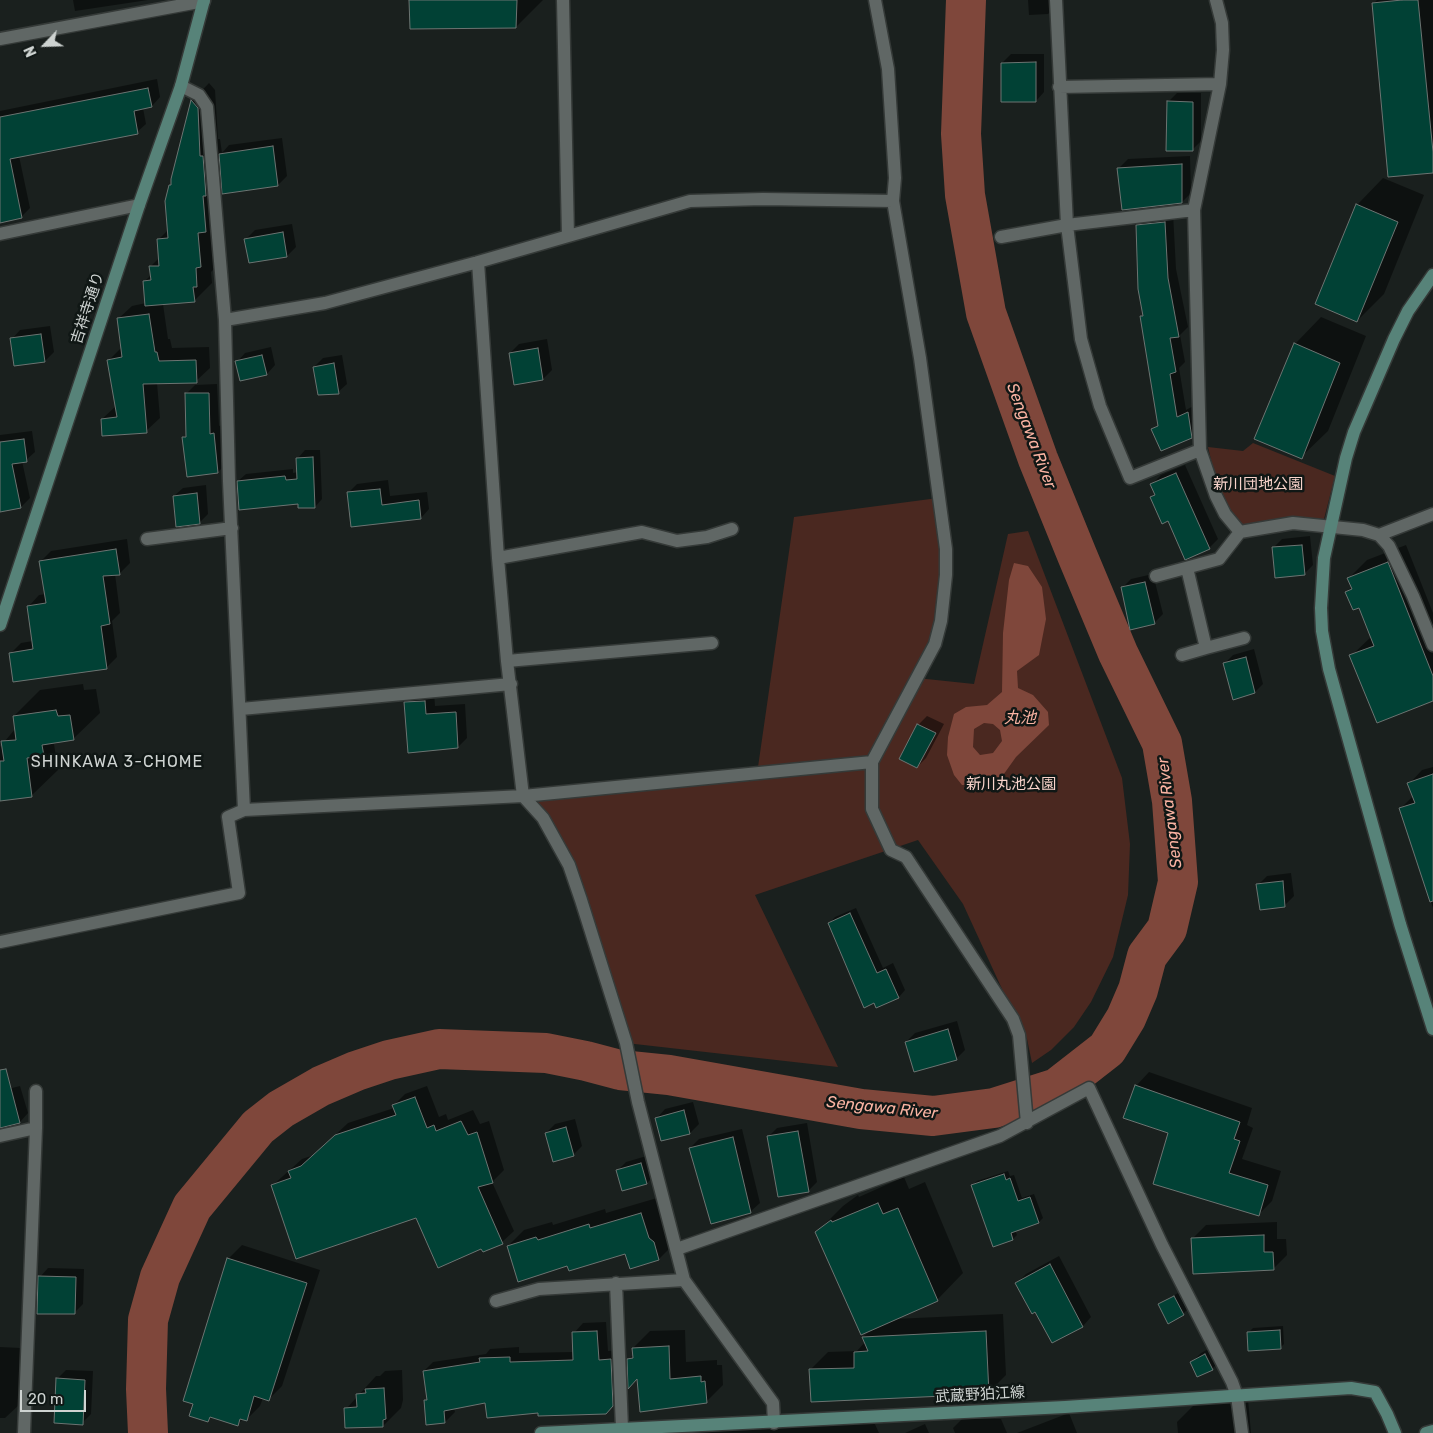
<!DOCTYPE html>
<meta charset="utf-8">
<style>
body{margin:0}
#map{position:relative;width:1433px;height:1433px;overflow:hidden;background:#1a201e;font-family:Rubik,sans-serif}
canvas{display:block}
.north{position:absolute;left:20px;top:20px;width:50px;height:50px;-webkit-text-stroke:4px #101715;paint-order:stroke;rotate:246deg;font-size:14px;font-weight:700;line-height:20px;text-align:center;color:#ced3d1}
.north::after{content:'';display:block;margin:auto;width:18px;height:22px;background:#ced3d1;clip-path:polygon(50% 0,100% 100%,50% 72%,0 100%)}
.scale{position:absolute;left:20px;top:1390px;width:66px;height:22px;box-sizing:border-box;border:2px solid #ced3d1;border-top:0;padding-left:6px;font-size:15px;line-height:18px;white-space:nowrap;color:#ced3d1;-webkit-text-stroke:4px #101715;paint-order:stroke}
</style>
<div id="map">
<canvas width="1433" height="1433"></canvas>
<div class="north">N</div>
<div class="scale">20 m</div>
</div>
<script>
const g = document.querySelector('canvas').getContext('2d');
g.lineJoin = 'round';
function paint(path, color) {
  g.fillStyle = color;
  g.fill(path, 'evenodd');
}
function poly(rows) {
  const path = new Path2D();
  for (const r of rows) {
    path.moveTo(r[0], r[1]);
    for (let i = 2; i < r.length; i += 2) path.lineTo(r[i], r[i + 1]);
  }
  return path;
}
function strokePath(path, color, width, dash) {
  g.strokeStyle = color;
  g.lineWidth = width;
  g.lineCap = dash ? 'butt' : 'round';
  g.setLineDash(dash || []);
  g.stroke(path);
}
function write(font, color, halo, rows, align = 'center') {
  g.font = font + ' Rubik,"Noto Sans JP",sans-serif';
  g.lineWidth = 5;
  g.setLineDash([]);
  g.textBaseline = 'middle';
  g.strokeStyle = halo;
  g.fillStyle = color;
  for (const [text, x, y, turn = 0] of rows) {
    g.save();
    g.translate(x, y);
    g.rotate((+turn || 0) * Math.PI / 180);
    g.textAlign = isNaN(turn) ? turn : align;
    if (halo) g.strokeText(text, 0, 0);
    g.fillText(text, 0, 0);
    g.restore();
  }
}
const green = poly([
 [1253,443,1335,476,1324,519,1290,518,1239,525,1219,494,1208,447,1243,451],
 [938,498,944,599,917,678,974,684,1008,534,1028,531,1122,778,1130,844,1128,895,1113,957,1091,1002,1074,1027,1051,1050,1032,1063,1027,1039,1008,1002,963,904,918,840,755,895,838,1067,626,1043,569,865,523,796,757,774,794,517]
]);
const water = poly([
 [1014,563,1028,566,1042,587,1046,619,1039,655,1017,671,1018,688,1033,695,1048,712,1049,725,1016,757,996,785,962,785,954,775,947,755,948,737,954,714,966,707,987,705,1002,692,1003,633,1009,580],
 [984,723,993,724,1000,730,1002,741,993,753,980,755,973,747,974,729]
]);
const shadow = poly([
 [73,0,148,0,75,11],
 [411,0,543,0,516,27],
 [1028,0,1062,0,1048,14,1029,15],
 [1377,0,1433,0,1433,172,1374,3],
 [1011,54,1044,54,1044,92,1036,101,1002,63],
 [157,79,160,97,152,106,143,108,146,124,137,132,19,156,30,208,21,217,0,222,0,111],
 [209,83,215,90,218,139,220,139,222,153,229,145,282,138,287,176,278,185,221,193,223,213,216,220,215,268,211,272,212,283,194,301,163,304,168,339,170,339,172,348,209,347,210,368,196,381,157,383,160,418,146,431,102,419,116,406,108,361,122,347,118,319,132,306,146,303,144,282,151,275,150,267,160,257,158,240,169,229,172,179,192,101],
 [1177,93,1201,93,1201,141,1192,150,1168,102],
 [1190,156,1191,193,1182,202,1119,168,1128,159],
 [1383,178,1424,195,1384,294,1357,321,1357,205],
 [1173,213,1176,269,1188,327,1180,335,1185,362,1179,368,1186,410,1197,404,1200,428,1191,437,1153,430,1159,424,1141,317,1144,314,1138,226,1146,217],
 [292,224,296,247,287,256,246,239,255,230],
 [1321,317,1366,336,1328,431,1301,457,1295,344],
 [50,326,54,352,45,361,12,339,20,330],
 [547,339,552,370,543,379,510,353,519,344],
 [271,347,275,365,267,374,237,362,245,353],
 [342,355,347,384,338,392,314,367,323,358],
 [217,384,219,426,222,425,227,463,218,472,184,437,187,434,186,394,195,385],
 [32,431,35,452,26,460,22,461,30,498,21,507,0,511,0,435],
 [305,450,320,450,322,499,315,507,238,481,246,474,293,469,293,473,298,472,298,458],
 [1185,465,1218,539,1209,548,1186,558,1169,520,1151,497,1156,493,1152,484,1161,475],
 [388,480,390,496,427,492,429,509,421,518,352,526,348,493,357,484],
 [206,485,208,514,199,523,174,496,183,488],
 [1310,536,1313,565,1304,574,1273,548,1282,539],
 [127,539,130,563,120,573,115,574,120,613,112,621,117,657,106,668,11,653,21,643,33,641,29,606,39,595,46,594,40,562,51,551],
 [1406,545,1433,613,1433,699,1351,656,1372,636,1360,606,1347,592,1352,586,1349,578,1367,560],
 [1153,574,1163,614,1154,623,1122,588,1131,579],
 [1254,649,1263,684,1255,692,1224,664,1233,655],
 [83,684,84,690,96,689,100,713,73,739,54,744,58,770,31,796,0,800,0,747,15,729,14,716,40,690],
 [434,692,435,706,465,704,467,738,458,747,405,703,414,694],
 [927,716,944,724,926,758,917,767,901,758,918,725],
 [1433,767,1433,908,1400,809,1413,796,1409,784,1422,770],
 [1291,873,1294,896,1285,905,1261,908,1258,885,1267,876],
 [856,908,883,968,893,963,905,990,899,997,877,1006,829,924,835,917],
 [957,1021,965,1050,956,1059,906,1042,915,1033],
 [1149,1072,1252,1108,1247,1125,1253,1128,1242,1159,1281,1171,1272,1201,1258,1215,1169,1133,1136,1086],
 [20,1086,28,1113,20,1122,0,1127,0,1091],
 [427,1086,439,1117,446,1114,448,1120,473,1110,480,1124,489,1121,504,1170,492,1182,514,1231,502,1242,482,1247,417,1216,273,1185,302,1159,314,1155,348,1123,394,1108,393,1106,405,1094],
 [693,1102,699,1124,690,1133,662,1139,657,1118,665,1109],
 [575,1119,582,1146,573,1155,546,1133,555,1124],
 [807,1123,817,1182,808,1191,768,1137,777,1128],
 [742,1129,760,1203,751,1211,712,1223,690,1148,699,1139],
 [650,1155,656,1174,647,1183,623,1190,617,1171,626,1162],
 [1008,1171,1010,1176,1014,1175,1022,1198,1034,1194,1043,1218,1039,1222,1015,1230,1017,1235,1013,1239,973,1185,977,1181],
 [904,1177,909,1189,925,1182,963,1273,937,1300,894,1319,1003,1314,1006,1375,988,1393,810,1370,828,1352,857,1351,865,1342,863,1337,872,1329,817,1232,843,1206,858,1195,859,1197],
 [657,1198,675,1243,659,1259,631,1267,626,1253,568,1265,508,1246,524,1230,552,1222,553,1225,605,1209,606,1213],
 [1277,1222,1277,1239,1286,1239,1287,1255,1273,1269,1192,1239,1206,1225],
 [242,1245,320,1270,282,1386,269,1399,263,1398,260,1406,246,1420,243,1419,237,1425,212,1417,208,1421,228,1259],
 [1059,1256,1091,1317,1083,1326,1052,1342,1036,1310,1017,1283,1026,1274],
 [48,1268,84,1269,83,1304,74,1313,40,1277],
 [1178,1293,1187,1310,1183,1314,1159,1304],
 [606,1322,608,1351,620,1350,615,1403,605,1413,539,1412,486,1402,454,1408,455,1412,445,1422,425,1401,428,1398,424,1371,433,1362,486,1354,490,1349,519,1347,519,1353,574,1352,574,1333,583,1323],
 [1283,1326,1284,1344,1280,1348,1249,1332,1253,1328],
 [685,1330,686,1362,717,1360,717,1365,722,1365,723,1385,706,1402,638,1377,629,1359,634,1354,633,1348,650,1331],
 [1214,1346,1221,1360,1212,1369,1192,1362,1201,1353],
 [0,1347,21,1348,19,1405,5,1418,0,1418],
 [66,1370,93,1371,91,1414,82,1423,57,1379],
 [402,1370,403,1400,401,1408,383,1426,346,1409,376,1376,380,1376,385,1371],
 [1248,1399,1251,1433,1178,1433,1177,1422,1195,1404],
 [1069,1413,1077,1433,1017,1433],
 [962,1419,1001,1419,1007,1433,955,1433,953,1428],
 [874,1422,879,1433,635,1433],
 [925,1424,929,1433,905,1433]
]);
const river = poly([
 [148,1433,146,1389,148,1320,160,1277,192,1207,258,1127,281,1109,321,1086,356,1071,389,1060,439,1049,546,1053,586,1061,620,1070,669,1075,861,1109,933,1116,994,1108,1057,1088,1107,1049,1126,1018,1138,990,1147,956,1167,929,1178,882,1172,801,1162,743,1118,653,1077,555,1038,459,986,313,965,195,961,134,966,0]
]);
const building = poly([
 [409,0,517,0,516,28,410,29,409,0],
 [1402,0,1418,0,1433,152,1433,173,1388,177,1372,3,1402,0],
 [1036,62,1036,102,1001,102,1001,63,1036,62],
 [148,88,152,107,134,111,138,134,10,159,22,218,0,223,0,117,148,88],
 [191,100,198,108,200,156,203,156,206,196,203,196,206,232,198,233,201,267,196,268,197,287,193,287,195,302,145,306,143,281,151,280,149,266,159,266,157,239,168,238,165,201,169,185,171,185,171,179,191,100],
 [1167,101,1193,102,1193,151,1166,151,1167,101],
 [273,146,278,186,222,194,219,154,273,146],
 [1182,164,1182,203,1122,210,1117,168,1182,164],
 [1356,204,1398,222,1357,322,1315,304,1356,204],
 [1165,222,1168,278,1179,337,1170,338,1176,372,1170,374,1177,417,1188,412,1192,438,1161,451,1151,429,1158,426,1140,316,1143,316,1138,289,1136,225,1165,222],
 [283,232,287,257,249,263,244,239,283,232],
 [149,314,155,352,157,352,159,361,196,360,197,383,143,384,147,433,102,436,101,419,117,417,107,360,122,357,117,318,149,314],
 [41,334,45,362,14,366,10,338,41,334],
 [1294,343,1340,363,1302,459,1254,439,1294,343],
 [538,348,543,380,514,385,509,353,538,348],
 [262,355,267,375,240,381,235,361,262,355],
 [334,363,339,394,318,395,313,367,334,363],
 [185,393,209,393,210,434,214,433,218,473,187,477,182,437,186,437,185,393],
 [24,439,27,462,12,464,21,508,0,512,0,442,24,439],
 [313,457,315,508,298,508,298,504,239,510,237,481,285,476,286,480,297,479,296,458,313,457],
 [1176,473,1210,549,1185,560,1168,521,1162,524,1150,497,1155,495,1150,484,1176,473],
 [380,489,382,505,419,500,421,519,351,527,347,492,380,489],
 [197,493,200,524,176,527,173,496,197,493],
 [1302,545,1305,575,1275,578,1272,547,1302,545],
 [116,549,120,575,103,576,110,624,101,626,107,669,13,682,9,653,33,649,27,606,46,603,39,561,116,549],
 [1388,562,1433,676,1433,701,1377,723,1349,655,1374,646,1359,608,1353,610,1345,592,1352,589,1347,578,1388,562],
 [1145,582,1155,624,1130,630,1121,587,1145,582],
 [1246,657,1255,693,1233,700,1223,663,1246,657],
 [425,701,426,714,456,712,458,748,408,753,404,702,425,701],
 [56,710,58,716,70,715,74,740,42,745,44,756,27,758,32,797,0,801,0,761,4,761,1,741,16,740,13,716,56,710],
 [917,724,936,733,917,768,899,759,917,724],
 [1433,774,1433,901,1430,902,1399,808,1415,803,1407,783,1433,774],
 [1283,881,1285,907,1260,910,1256,884,1283,881],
 [850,913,877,973,886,969,899,998,876,1008,874,1003,864,1008,828,923,850,913],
 [948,1029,957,1060,914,1072,905,1042,948,1029],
 [6,1069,20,1123,0,1128,0,1070,6,1069],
 [1135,1085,1240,1122,1234,1139,1240,1141,1229,1173,1268,1185,1259,1216,1153,1184,1168,1133,1123,1118,1135,1085],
 [415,1097,427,1128,434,1125,436,1131,461,1121,468,1135,477,1132,493,1183,478,1187,503,1244,483,1252,481,1249,438,1268,416,1218,296,1259,271,1185,291,1178,288,1171,301,1166,335,1135,396,1115,392,1105,415,1097],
 [684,1110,690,1134,661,1141,655,1118,684,1110],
 [566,1127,574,1156,553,1162,545,1133,566,1127],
 [798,1131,809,1192,778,1197,767,1136,798,1131],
 [733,1137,751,1213,711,1224,689,1148,733,1137],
 [641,1163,647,1184,622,1191,616,1170,641,1163],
 [1004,1174,1006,1180,1010,1178,1018,1201,1030,1197,1039,1223,1011,1233,1013,1240,993,1247,971,1185,1004,1174],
 [878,1203,883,1214,898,1208,938,1301,861,1335,815,1232,831,1220,832,1222,878,1203],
 [641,1213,649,1238,654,1242,659,1260,630,1269,625,1254,569,1271,567,1266,518,1282,507,1246,536,1237,538,1240,589,1224,590,1228,641,1213],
 [1264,1235,1264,1252,1273,1252,1274,1270,1193,1274,1191,1238,1264,1235],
 [227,1258,307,1283,269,1401,254,1396,247,1421,240,1419,238,1426,210,1417,208,1422,189,1416,193,1404,183,1401,227,1258],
 [1050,1264,1083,1327,1052,1343,1035,1312,1032,1314,1015,1283,1050,1264],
 [38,1276,76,1277,75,1314,37,1314,38,1276],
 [1174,1296,1184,1315,1168,1324,1158,1304,1174,1296],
 [1280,1330,1281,1349,1248,1351,1247,1332,1280,1330],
 [597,1331,599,1360,611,1359,613,1406,606,1414,538,1416,538,1413,487,1418,485,1403,444,1411,445,1423,426,1425,424,1400,427,1400,423,1371,480,1362,479,1358,510,1357,510,1362,573,1360,572,1332,597,1331],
 [986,1331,989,1394,811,1402,809,1369,854,1368,854,1352,868,1351,862,1337,986,1331],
 [669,1346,670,1379,701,1376,701,1382,705,1381,707,1403,640,1412,637,1379,628,1389,627,1359,633,1358,632,1348,669,1346],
 [1205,1354,1213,1370,1197,1377,1190,1362,1205,1354],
 [56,1378,85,1380,83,1425,54,1423,56,1378],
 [384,1388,386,1419,383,1420,383,1427,345,1428,344,1408,357,1407,356,1394,366,1393,365,1389,384,1388]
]);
const street = poly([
 [563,0,568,236],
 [875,0,888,69,895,178,893,201,920,358,946,549,946,575,941,621,935,644,872,762,872,809,891,850,906,857,1013,1019,1019,1035,1027,1123],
 [1056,0,1067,225,1081,339,1100,406,1130,478,1200,450],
 [1216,0,1222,23,1223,50,1220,84,1194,210,1200,450,1216,496,1225,514,1240,532,1293,523,1363,530,1379,535,1389,546,1413,596,1433,645],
 [0,39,204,1],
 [181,86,199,95,207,107,225,320,229,481,244,810],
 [1059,87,1220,84],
 [0,234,139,205],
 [1001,237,1067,225,1194,210],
 [478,262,498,558,507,661,523,796,543,818,569,865,581,900,626,1043,638,1102,684,1280,773,1403,774,1423],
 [225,320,325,303,478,262,690,201,763,199,893,201],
 [1379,535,1433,514],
 [147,539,232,528],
 [498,558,642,532,677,541,707,537,732,529],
 [1187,568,1206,648,1244,638],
 [1156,576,1219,559,1240,532],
 [1182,655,1206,648],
 [507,661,712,643],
 [241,709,511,684],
 [0,942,239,893,228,817,244,810,523,796,872,762],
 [36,1128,36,1091],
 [0,1136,36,1128,24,1433],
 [677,1249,1000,1136,1089,1088,1162,1245,1232,1382,1237,1396,1242,1433],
 [616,1283,622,1428],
 [496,1301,539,1289,684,1280]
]);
const secondary = poly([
 [1433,275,1408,311,1394,339,1354,432,1346,458,1324,558,1321,608,1322,631,1329,669,1400,924,1433,1029],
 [0,625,139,205,181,86,204,0],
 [541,1433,1065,1407,1351,1388,1375,1392,1387,1414,1395,1433],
 [1426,1433,1433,1431]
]);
const streetNames = [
 ["吉祥寺通り",88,308,-72],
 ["武蔵野狛江線",980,1395,-3]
];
const parkNames = [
 ["新川団地公園",1258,485],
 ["新川丸池公園",1011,785]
];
const waterNames = [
 ["Sengawa River",1031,436,69],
 ["丸池",1020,718],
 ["Sengawa River",1170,813,-97],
 ["Sengawa River",882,1108,6]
];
const neighbourhoodNames = [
 ["SHINKAWA 3-CHOME",117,762]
];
paint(green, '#4a2820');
paint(water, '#7f473b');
paint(shadow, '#0007');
strokePath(river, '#7f473b', 40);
paint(building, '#014135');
strokePath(building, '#6c7472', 1);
strokePath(street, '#353a38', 15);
strokePath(secondary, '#353a38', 15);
strokePath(street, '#606765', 12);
strokePath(secondary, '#578379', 12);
write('15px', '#ced3d1', '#101715', streetNames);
write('15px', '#f8d3ca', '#101715', parkNames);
write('italic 16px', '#fab3a2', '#101715', waterNames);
g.letterSpacing = '1px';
write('16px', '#ced3d1', '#101715', neighbourhoodNames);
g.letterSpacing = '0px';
</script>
